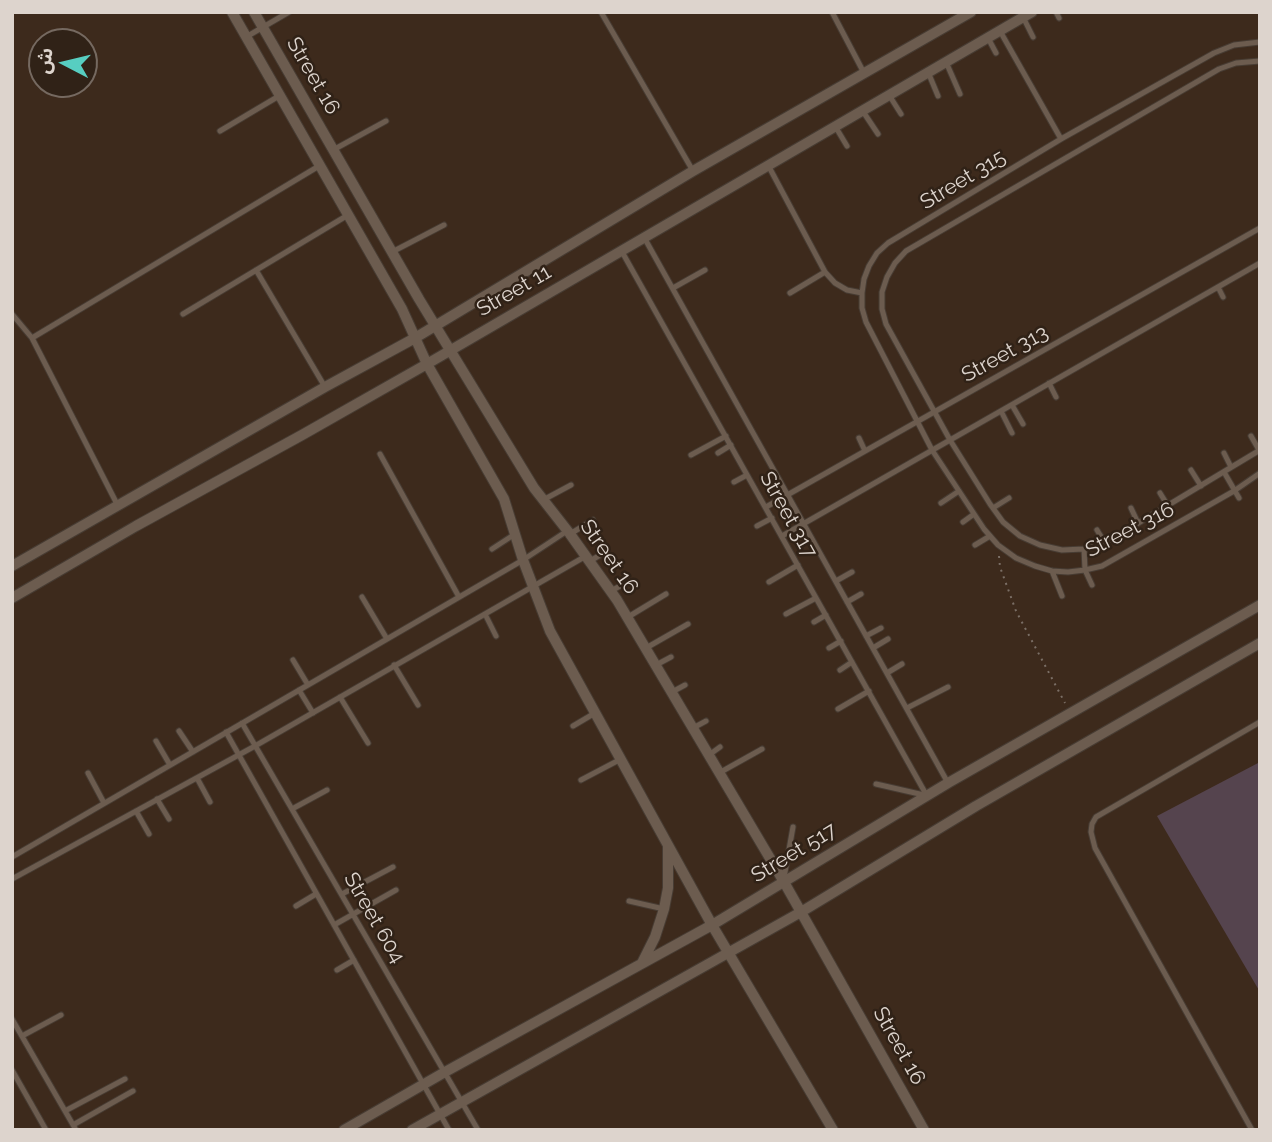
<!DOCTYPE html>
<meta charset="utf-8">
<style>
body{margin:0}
#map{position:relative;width:1272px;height:1142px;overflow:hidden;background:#302217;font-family:Raleway,"Noto Sans Arabic",sans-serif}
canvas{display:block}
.frame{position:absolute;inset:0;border:14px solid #ddd4cd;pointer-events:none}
.north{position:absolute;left:28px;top:28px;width:70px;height:70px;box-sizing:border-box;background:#302217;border:2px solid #756960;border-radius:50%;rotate:277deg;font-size:19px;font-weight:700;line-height:28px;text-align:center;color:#ddd4cd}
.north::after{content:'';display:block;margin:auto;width:24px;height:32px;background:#57cec1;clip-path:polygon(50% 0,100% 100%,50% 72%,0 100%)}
</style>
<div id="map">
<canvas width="1272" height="1142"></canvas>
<div class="frame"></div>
<div class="north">ش</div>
</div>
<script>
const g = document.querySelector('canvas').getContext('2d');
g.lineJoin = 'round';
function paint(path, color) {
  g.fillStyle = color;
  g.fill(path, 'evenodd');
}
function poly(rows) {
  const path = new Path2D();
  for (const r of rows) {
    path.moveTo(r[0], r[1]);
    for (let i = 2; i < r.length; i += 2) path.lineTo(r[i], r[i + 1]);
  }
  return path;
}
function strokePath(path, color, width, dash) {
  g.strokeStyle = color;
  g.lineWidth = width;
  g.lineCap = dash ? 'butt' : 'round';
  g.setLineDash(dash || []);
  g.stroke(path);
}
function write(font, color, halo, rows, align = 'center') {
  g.font = font + ' Raleway,sans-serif';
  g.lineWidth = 5;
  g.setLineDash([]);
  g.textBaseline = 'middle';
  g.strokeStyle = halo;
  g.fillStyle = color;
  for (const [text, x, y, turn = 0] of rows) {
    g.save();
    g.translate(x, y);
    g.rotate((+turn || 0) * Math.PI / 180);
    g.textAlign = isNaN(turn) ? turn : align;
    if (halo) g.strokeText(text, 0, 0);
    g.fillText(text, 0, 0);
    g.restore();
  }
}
const built = poly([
 [12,12,1260,12,1260,1130,12,1130],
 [42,42,84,42,84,84,42,84]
]);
const building = poly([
 [1260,762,1260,992,1157,816]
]);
const path = poly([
 [999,556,1000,567,1016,611,1065,703]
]);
const lane = poly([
 [601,12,693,171],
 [832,12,864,73],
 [1056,12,1059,18],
 [1023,17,1033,37],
 [1000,31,1061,139],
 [246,37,289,12],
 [988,38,996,53],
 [1260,42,1234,45,1214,53,1061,139,888,243,877,253,869,266,864,279,862,293,862,308,866,322,932,450,984,529,998,545,1016,558,1035,566,1052,571,1068,572,1085,570,1102,566,1234,491,1260,473],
 [1260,61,1236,63,1219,69,906,251,895,263,887,277,882,292,882,309,886,324,950,440,990,504,1003,522,1020,536,1040,545,1062,550,1084,549,1105,543,1260,450],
 [946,62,960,94],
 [928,72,938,96],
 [889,95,901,114],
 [862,110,878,134],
 [835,126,847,146],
 [220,131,279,96],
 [333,150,386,121],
 [768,165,825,272,835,283,847,290,862,293],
 [645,239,948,783],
 [621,250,927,796],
 [392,252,444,225],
 [256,270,325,387],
 [1218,287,1223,297],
 [673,288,705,270],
 [790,293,825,272],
 [12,314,32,338,118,506],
 [183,314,348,215],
 [32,338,319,166],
 [1049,383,1056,397],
 [1012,405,1023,424],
 [1001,411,1012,433],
 [1251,436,1259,450],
 [859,438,865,451],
 [718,453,731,445],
 [1224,453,1231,467],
 [380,454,459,597],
 [691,455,726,436],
 [1191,470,1201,486],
 [1224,472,1239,498],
 [734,482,747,475],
 [1160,493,1168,506],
 [543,500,571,485],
 [941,503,959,491],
 [766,507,1260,228],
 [993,508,1009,498],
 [1131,508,1138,523],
 [963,522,974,514],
 [757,526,772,518],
 [1097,530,1105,543],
 [570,534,593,520],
 [782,536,1260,263],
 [975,545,990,536],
 [492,549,515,534],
 [1084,549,1085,570,1092,585],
 [590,561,607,551],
 [1052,571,1062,596],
 [836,581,852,572],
 [769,582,798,565],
 [611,591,629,581],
 [362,597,387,639],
 [847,602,861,594],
 [485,614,496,636],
 [786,614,816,598],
 [628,617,666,594],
 [814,622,826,615],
 [866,636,881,628],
 [646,648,688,624],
 [829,648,841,641],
 [873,648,888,639],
 [293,660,308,685],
 [394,665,418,705],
 [656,665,671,657],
 [840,670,852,662],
 [887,673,902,664],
 [299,690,313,713],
 [672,692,685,685],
 [340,697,368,743],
 [907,708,948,687],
 [838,709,869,691],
 [242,723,478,1130],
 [573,726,595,713],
 [693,728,706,721],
 [179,731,193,752],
 [226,732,449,1130],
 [156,741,170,765],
 [709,755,720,747],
 [88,773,104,803],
 [719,773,762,749],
 [197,778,210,802],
 [581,780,621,759],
 [876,784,924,795],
 [157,799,169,819],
 [292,809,327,790],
 [136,811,149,834],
 [12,857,523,560,567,531],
 [784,878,793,827],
 [12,879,255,746,586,556],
 [342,894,393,867],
 [629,901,664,909],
 [296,906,316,894],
 [334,925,396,890],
 [337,970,354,960],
 [12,1019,76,1130],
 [22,1036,61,1015],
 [12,1070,46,1130],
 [65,1111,125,1079],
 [73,1125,133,1091],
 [1252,1130,1095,848,1091,832,1092,824,1096,817,1260,722]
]);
const street = poly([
 [232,12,402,309,427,364,504,499,523,560,550,631,712,925,833,1130],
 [254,12,419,299,534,488,570,534,617,600,784,882,924,1130],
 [12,566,325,387,415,338,693,171,971,12],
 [12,598,136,526,302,435,427,364,1032,12],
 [642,963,655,937,664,909,668,888,668,847],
 [344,1130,445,1072,712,925,948,783,1260,605],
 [412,1130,801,912,976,806,1260,643]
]);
const streetNames = [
 ["Street 16",313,76,60],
 ["Street 315",963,180,-31],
 ["Street 11",514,291,-30],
 ["Street 313",1005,354,-29],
 ["Street 317",788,515,61],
 ["Street 316",1130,530,-27],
 ["Street 16",609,557,55],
 ["Street 517",794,853,-31],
 ["Street 604",374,918,60],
 ["Street 16",899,1046,61]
];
paint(built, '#3d2a1c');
paint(building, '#55444e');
strokePath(lane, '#473c33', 7);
strokePath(street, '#473c33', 12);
strokePath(path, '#7b6f66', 2, [2, 5]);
strokePath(lane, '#6c5c4f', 5);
strokePath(street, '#6c5c4f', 10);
write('21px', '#ddd4cd', '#302217', streetNames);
</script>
